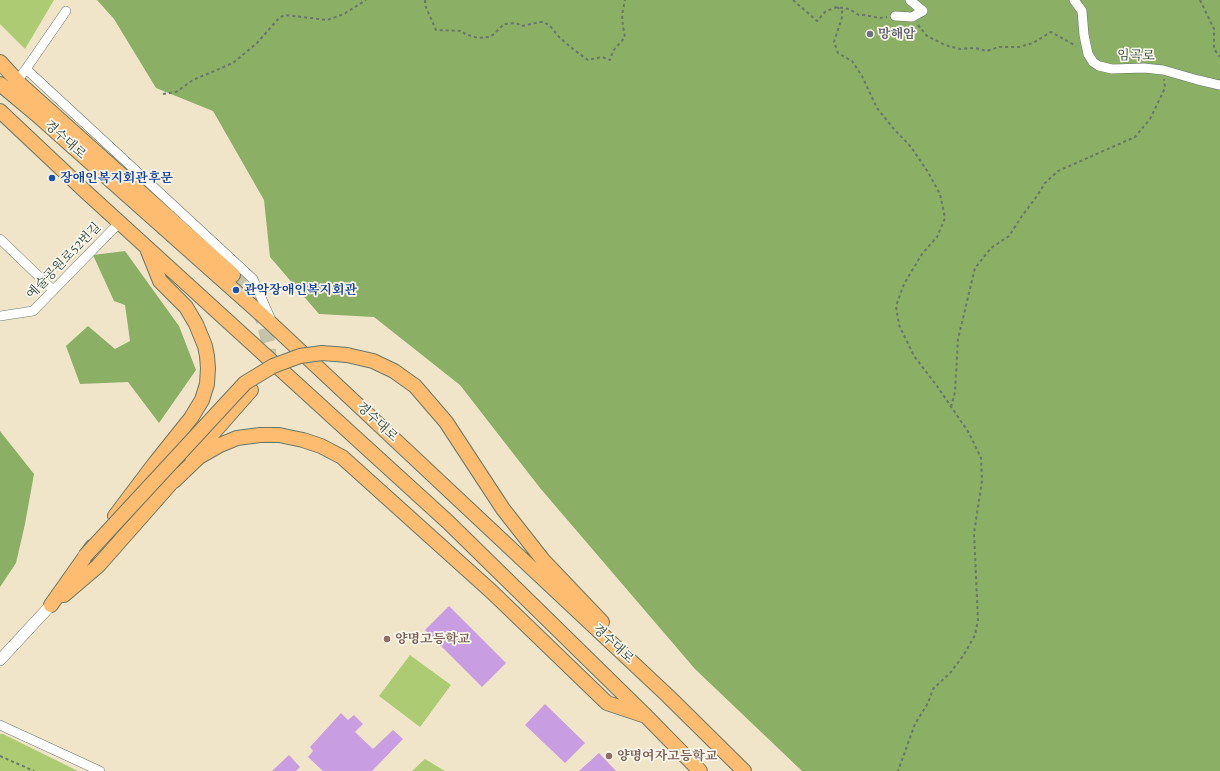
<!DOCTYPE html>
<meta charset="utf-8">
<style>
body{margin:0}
canvas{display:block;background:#f0e5c9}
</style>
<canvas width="1220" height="771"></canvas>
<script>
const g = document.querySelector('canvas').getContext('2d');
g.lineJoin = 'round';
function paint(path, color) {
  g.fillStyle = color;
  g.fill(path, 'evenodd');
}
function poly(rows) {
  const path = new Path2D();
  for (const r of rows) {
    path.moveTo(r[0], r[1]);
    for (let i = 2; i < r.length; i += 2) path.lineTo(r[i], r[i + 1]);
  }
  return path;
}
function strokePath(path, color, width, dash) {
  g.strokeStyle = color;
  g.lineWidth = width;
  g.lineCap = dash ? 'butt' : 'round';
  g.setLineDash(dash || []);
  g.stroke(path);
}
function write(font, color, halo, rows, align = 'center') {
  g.font = font + ' "EB Garamond","Noto Serif KR",serif';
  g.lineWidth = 3.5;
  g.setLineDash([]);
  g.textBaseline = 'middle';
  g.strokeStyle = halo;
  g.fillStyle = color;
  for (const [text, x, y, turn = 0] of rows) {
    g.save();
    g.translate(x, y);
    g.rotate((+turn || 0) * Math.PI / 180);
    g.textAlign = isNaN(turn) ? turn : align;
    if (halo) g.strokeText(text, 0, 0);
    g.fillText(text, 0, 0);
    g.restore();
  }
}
const green = poly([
 [0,0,54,0,25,49,0,24],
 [410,655,451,685,420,727,379,696],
 [0,734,3,734,78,771,0,771],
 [425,759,445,771,412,771]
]);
const forest = poly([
 [97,0,1220,0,1220,771,802,771,695,669,540,488,460,385,374,317,319,314,270,257,264,200,213,111,156,88,114,19],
 [125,251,179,326,196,370,159,423,128,382,80,384,66,346,88,326,115,349,130,341,125,305,114,301,93,255],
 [0,431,34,474,25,524,16,563,0,587]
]);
const building = poly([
 [449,606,506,663,482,687,425,630],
 [545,704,585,743,565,763,525,725],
 [341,713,348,720,354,715,363,724,355,732,373,749,393,730,403,739,372,771,323,771,308,757,313,751,310,747],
 [599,753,616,771,579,771],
 [289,755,300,767,296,771,272,771]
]);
const primaryTunnel = poly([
 [233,275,253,299,263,321,269,345,269,364,266,368]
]);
const path = poly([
 [425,0,425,5,436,30,462,31,465,34,478,38,489,37,494,34,504,24,516,23,522,26,540,22,544,22,551,27,559,37,574,50,588,60,602,57,610,60,613,51,625,37,623,27,622,15,625,0],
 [793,0,817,21,826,11,837,7,849,9,859,15,864,15,880,18,887,17],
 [1200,0,1214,29,1214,49,1220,57],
 [837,7,842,11,842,17,834,42,838,53,852,61,862,76,877,108,893,128,911,147,928,172,940,194,945,218,937,237,922,254,904,284,896,306,899,325,914,356,937,386,969,433,981,458,982,481,974,533,978,620,975,635,963,656,950,673,933,689,928,703,915,724,898,771],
 [918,25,927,36,945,45,960,49,975,48,987,51,999,47,1019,47,1033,43,1051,32,1076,46],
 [163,94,176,92,193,80,233,63,257,43,279,18,285,15,327,20,344,14,366,0],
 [951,407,955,392,958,339,975,268,991,248,1009,236,1022,216,1037,196,1045,183,1058,171,1135,137,1150,119,1165,88,1164,79],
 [0,756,34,771]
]);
const minor = poly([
 [1074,0,1082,11,1084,35,1088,54,1093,62,1099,66,1112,69,1144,68,1163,70,1198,80,1220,85],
 [895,16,912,17,923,11,910,0],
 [26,69,253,279,271,320],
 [17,81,26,69,66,11],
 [0,239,53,290],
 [0,316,33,311,120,222],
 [0,725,100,771]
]);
const tertiary = poly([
 [0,660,51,605]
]);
const primary = poly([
 [0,62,21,85,233,275],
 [0,84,36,114,263,316,667,695,744,771],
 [0,111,86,192,448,522,646,716,700,771],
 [347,355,373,361,394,371,415,386,446,422,503,509,543,560,602,622],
 [192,457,251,390],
 [174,481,199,457,220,445,237,438,260,435,279,435,303,440,321,446,342,457,492,592,607,703,643,715],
 [115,516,155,463,191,418,202,400,207,384,208,368,207,356,205,346,196,324,186,307,160,281,148,251],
 [64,595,98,566,179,474],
 [51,605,92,547]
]);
const primaryBridge = poly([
 [85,556,245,383,273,366,300,356,322,353,347,355]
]);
const markers = [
 [870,34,4,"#6b7280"],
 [52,178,4,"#1a4fb4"],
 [236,290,4,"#1a4fb4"],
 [387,639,4,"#8d6e63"],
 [609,756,4,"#8d6e63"]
];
const worshipNames = [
 ["망해암",878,34]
];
const streetNames = [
 ["임곡로",1136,56,1],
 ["경수대로",65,140,42],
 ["예술공원로52번길",64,261,-46],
 ["경수대로",377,422,43],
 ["경수대로",613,644,43]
];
const transitNames = [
 ["장애인복지회관후문",60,178],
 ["관악장애인복지회관",244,290]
];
const educationNames = [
 ["양명고등학교",395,639],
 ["양명여자고등학교",617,756]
];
paint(green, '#adcb73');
paint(forest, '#8aaf65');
paint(building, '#c89de2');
strokePath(primaryTunnel, '#c6c3ab', 14, [14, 7]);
strokePath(minor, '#687868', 10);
strokePath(tertiary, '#687868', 12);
strokePath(primary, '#687868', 16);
strokePath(path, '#687868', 2, [3, 3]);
strokePath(minor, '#fff', 9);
strokePath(tertiary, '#fff', 11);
strokePath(primary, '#fdbc70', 14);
strokePath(primaryBridge, '#687868', 16, []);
strokePath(primaryBridge, '#fdbc70', 14);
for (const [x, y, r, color] of markers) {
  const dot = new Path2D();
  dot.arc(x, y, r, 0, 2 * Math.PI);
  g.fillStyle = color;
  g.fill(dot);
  strokePath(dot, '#fbf7ec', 1.5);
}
write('bold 13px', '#5b616d', '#fbf7ec', worshipNames, 'left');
write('13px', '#1f3d34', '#fbf7ec', streetNames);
write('bold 13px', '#164399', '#fbf7ec', transitNames, 'left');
write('bold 13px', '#785e54', '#fbf7ec', educationNames, 'left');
</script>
